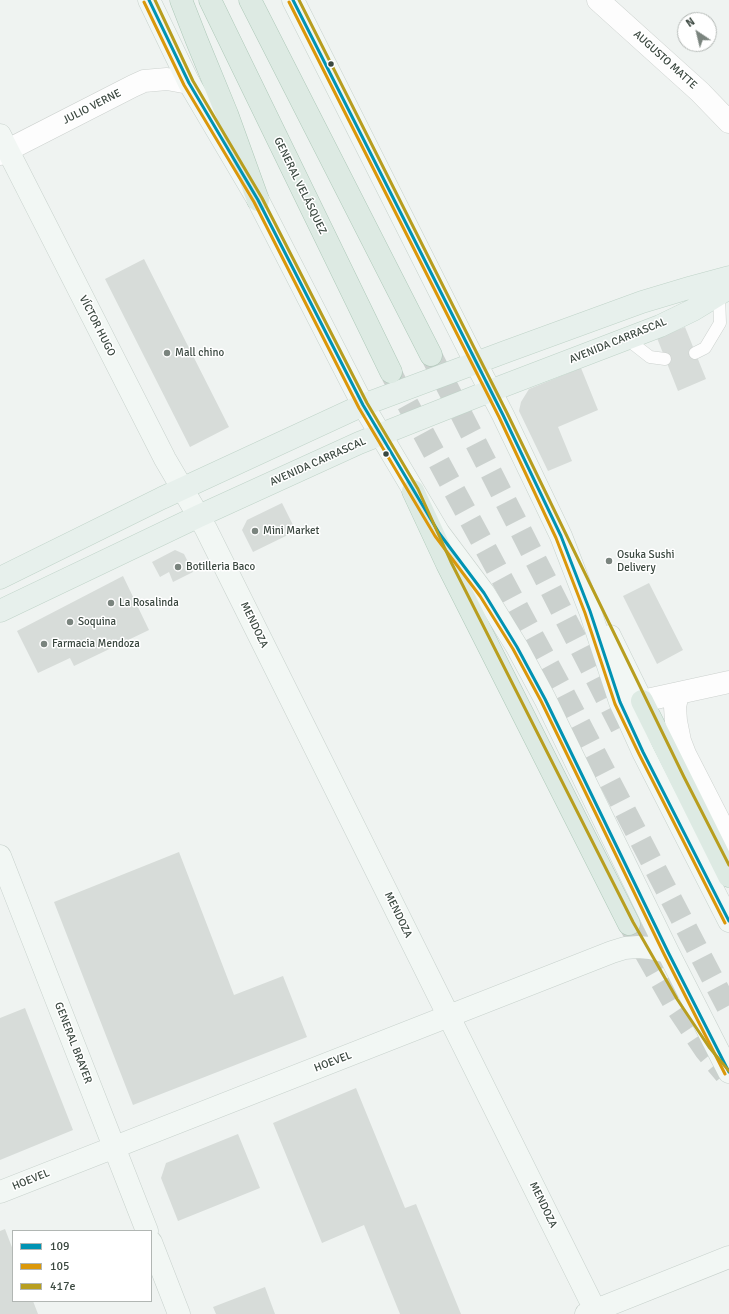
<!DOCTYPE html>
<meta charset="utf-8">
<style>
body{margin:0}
#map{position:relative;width:729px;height:1314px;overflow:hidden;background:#eff3f1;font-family:Signika,sans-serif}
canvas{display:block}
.legend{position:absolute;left:12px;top:1230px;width:140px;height:72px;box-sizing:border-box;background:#fff;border:1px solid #b1b6b3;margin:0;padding:5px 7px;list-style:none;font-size:12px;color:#3b4840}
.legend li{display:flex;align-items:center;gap:8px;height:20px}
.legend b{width:20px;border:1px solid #b1b6b3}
.north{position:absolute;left:677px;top:12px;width:40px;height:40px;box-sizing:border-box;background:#fff;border:1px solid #b1b6b3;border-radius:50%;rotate:325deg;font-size:11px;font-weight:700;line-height:16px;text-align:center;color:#3b4840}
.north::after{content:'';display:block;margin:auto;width:14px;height:18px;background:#7a847e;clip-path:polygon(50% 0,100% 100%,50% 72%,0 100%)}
</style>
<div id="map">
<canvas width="729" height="1314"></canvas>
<ul class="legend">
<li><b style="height:5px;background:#0093b3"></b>109</li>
<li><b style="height:5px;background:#db980a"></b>105</li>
<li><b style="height:5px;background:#b89e1f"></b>417e</li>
</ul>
<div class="north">N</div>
</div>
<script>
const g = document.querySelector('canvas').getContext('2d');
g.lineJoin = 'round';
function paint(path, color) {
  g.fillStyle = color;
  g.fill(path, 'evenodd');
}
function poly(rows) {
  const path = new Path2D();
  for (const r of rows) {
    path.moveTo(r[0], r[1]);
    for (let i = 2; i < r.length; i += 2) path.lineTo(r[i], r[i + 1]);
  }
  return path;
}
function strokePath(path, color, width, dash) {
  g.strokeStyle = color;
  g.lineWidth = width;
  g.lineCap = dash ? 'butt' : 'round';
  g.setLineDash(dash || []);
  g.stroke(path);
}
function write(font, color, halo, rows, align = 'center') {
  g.font = font + ' Signika,sans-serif';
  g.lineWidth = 3;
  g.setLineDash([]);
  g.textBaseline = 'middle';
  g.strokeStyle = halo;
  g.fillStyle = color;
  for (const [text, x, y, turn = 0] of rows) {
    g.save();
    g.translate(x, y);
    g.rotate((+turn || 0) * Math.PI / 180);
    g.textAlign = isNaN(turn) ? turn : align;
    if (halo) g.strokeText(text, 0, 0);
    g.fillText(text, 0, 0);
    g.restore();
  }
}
const building = poly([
 [144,259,229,427,190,447,105,279],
 [685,327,706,379,678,391,657,338],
 [581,368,598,410,558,427,572,461,548,471,519,411,521,402,529,389],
 [282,503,296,531,253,552,242,530,247,520],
 [175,550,184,554,193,572,173,582,169,572,160,577,152,562],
 [123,576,149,630,74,666,70,658,38,673,17,631],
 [649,583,683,650,657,664,623,596],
 [179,852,234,995,283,976,307,1037,133,1105,54,902],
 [25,1008,73,1130,0,1160,0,1018],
 [356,1088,405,1208,416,1204,461,1314,400,1314,364,1225,322,1243,273,1123],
 [238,1134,260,1188,178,1221,161,1178,166,1163],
 [5,1229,13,1250,13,1301,33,1301,38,1314,0,1314,0,1231],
 [265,1287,275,1314,216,1314,213,1307]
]);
const highwayTunnel = poly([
 [431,355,623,731],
 [392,375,562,690,729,1010],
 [629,924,673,1002,705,1050,725,1074]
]);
const lane = poly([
 [627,339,650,357,665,359],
 [695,353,705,348,720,323,719,295]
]);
const street = poly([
 [598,0,700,92,729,122],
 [0,154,133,86,144,81,167,79,189,83],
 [678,693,675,707,676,721,680,741,685,754,729,840],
 [642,701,729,682]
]);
const secondary = poly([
 [149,0,189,83,258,200,363,405,439,533,484,593,517,647,545,699,668,952,729,1072],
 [293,0,468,348,503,415,561,536,590,611,620,702,629,721,643,752,729,921],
 [0,135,165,459,206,529,597,1314],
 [610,636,642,701],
 [0,856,147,1231],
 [0,1192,612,952,625,948,638,947,650,948,668,952],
 [151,1242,179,1314],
 [586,1314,729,1257]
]);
const primary = poly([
 [0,578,162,498,363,405,505,352,642,302,692,287,729,277],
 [0,611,199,516,359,443,490,391,660,326,693,310,729,288]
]);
const highway = poly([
 [181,0,197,41,227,114,258,200],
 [210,0,391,372],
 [250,0,431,355],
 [413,491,447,564,629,924],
 [642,701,729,876]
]);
const bus1 = poly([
 [149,0,189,83,258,200,363,405,439,533,484,593,517,647,545,699,668,952,729,1072],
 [293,0,503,415,561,536,590,611,620,702,643,752,729,921]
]);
const bus2 = poly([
 [144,2,184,85,254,202,359,408,435,536,480,596,513,649,541,701,664,954,725,1074],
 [289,2,499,417,556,538,585,613,615,704,639,754,725,923]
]);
const bus3 = poly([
 [155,0,193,81,262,198,367,403,418,489,451,562,633,922,677,999,709,1047,729,1071],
 [299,0,507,413,684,777,729,865]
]);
const markers = [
 [331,64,3.5,"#3b4840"],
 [167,353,4,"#7a847e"],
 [386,454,3.5,"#3b4840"],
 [255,531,4,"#7a847e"],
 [609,561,4,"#7a847e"],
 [178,567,4,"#7a847e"],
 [111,603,4,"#7a847e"],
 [70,622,4,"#7a847e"],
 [44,644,4,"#7a847e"]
];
const streetNames = [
 ["AUGUSTO MATTE",665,60,42],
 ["JULIO VERNE",92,107,-27],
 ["GENERAL VELÁSQUEZ",300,186,64],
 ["VÍCTOR HUGO",97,326,63],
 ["AVENIDA CARRASCAL",618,341,-22],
 ["AVENIDA CARRASCAL",318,462,-24],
 ["MENDOZA",254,625,64],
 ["MENDOZA",398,915,64],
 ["GENERAL BRAYER",73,1043,69],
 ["HOEVEL",333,1062,-21],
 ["HOEVEL",31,1180,-22],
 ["MENDOZA",543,1205,64]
];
const poiNames = [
 ["Mall chino",175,353],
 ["Mini Market",263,531],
 ["Osuka Sushi",617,555],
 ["Delivery",617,568],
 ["Botilleria Baco",186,567],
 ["La Rosalinda",119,603],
 ["Soquina",78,622],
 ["Farmacia Mendoza",52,644]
];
paint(building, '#d7dcd9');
strokePath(highwayTunnel, '#cbd1ce', 22, [22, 11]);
strokePath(lane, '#ccd1ce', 13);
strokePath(street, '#ccd1ce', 23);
strokePath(secondary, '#c7d1cc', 23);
strokePath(primary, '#bfd3c8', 23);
strokePath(highway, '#adc8b8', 23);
strokePath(lane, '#fdfdfd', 12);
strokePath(street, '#fdfdfd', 22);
strokePath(secondary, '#f2f7f4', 22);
strokePath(primary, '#e7f0ec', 22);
strokePath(highway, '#ddeae3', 22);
strokePath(bus1, '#0093b3', 3);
strokePath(bus2, '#db980a', 3);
strokePath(bus3, '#b89e1f', 3);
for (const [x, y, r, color] of markers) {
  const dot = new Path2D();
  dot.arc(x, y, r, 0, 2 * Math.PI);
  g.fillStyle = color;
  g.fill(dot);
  strokePath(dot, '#fff', 1.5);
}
write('11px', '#3b4840', '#fff', streetNames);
write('11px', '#3b4840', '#fff', poiNames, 'left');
</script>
